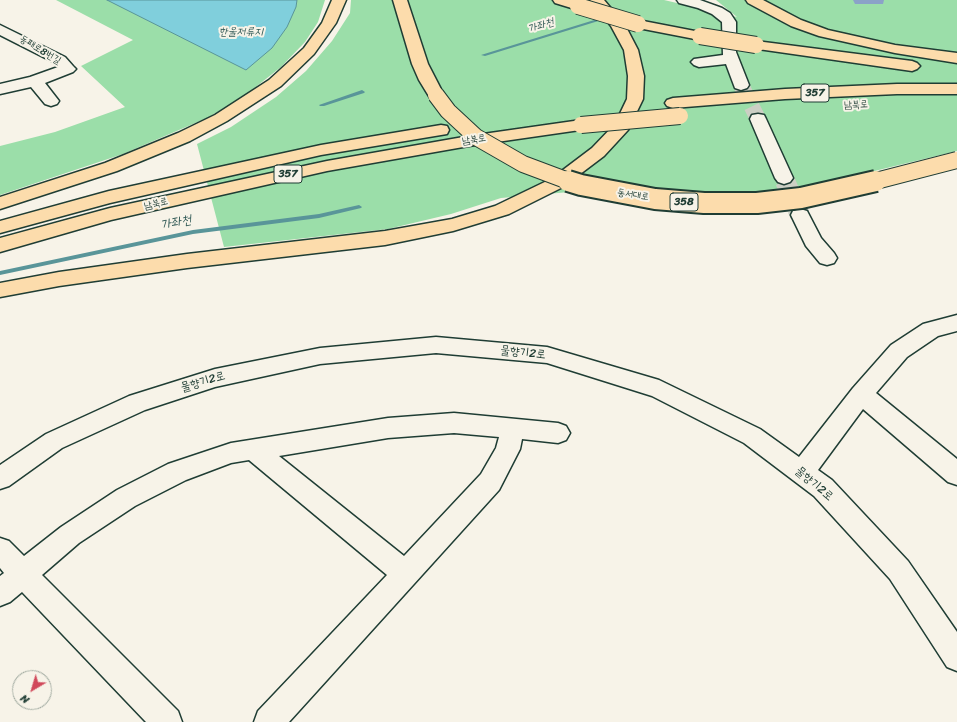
<!DOCTYPE html>
<meta charset="utf-8">
<style>
body{margin:0}
#map{position:relative;width:957px;height:722px;overflow:hidden;background:#f7f3e8;font-family:Sriracha,sans-serif}
canvas{display:block}
.north{position:absolute;left:12px;top:670px;width:40px;height:40px;box-sizing:border-box;background:#f7f3e8;border:1px solid #a1aaa0;border-radius:50%;rotate:218deg;font-size:11px;font-weight:700;line-height:16px;text-align:center;color:#1f3d34}
.north::after{content:'';display:block;margin:auto;width:14px;height:18px;background:#d1495b;clip-path:polygon(50% 0,100% 100%,50% 72%,0 100%)}
</style>
<div id="map">
<canvas width="957" height="722"></canvas>
<div class="north">N</div>
</div>
<script>
const g = document.querySelector('canvas').getContext('2d');
g.lineJoin = 'round';
function paint(path, color) {
  g.fillStyle = color;
  g.fill(path, 'evenodd');
}
function poly(rows) {
  const path = new Path2D();
  for (const r of rows) {
    path.moveTo(r[0], r[1]);
    for (let i = 2; i < r.length; i += 2) path.lineTo(r[i], r[i + 1]);
  }
  return path;
}
function strokePath(path, color, width, dash) {
  g.strokeStyle = color;
  g.lineWidth = width;
  g.lineCap = dash ? 'butt' : 'round';
  g.setLineDash(dash || []);
  g.stroke(path);
}
function write(font, color, halo, rows, align = 'center') {
  g.font = font + ' Sriracha,"Poor Story",sans-serif';
  g.lineWidth = 4;
  g.setLineDash([]);
  g.textBaseline = 'middle';
  g.strokeStyle = halo;
  g.fillStyle = color;
  for (const [text, x, y, turn = 0] of rows) {
    g.save();
    g.translate(x, y);
    g.rotate((+turn || 0) * Math.PI / 180);
    g.textAlign = isNaN(turn) ? turn : align;
    if (halo) g.strokeText(text, 0, 0);
    g.fillText(text, 0, 0);
    g.restore();
  }
}
const green = poly([
 [56,0,325,0,318,22,305,42,281,67,243,97,207,118,123,154,0,195,0,146,55,132,125,107,81,66,133,40],
 [351,0,664,0,737,17,716,0,957,0,957,151,829,182,763,192,699,193,638,186,501,198,451,214,388,229,224,247,197,144,231,127,276,97,306,71,332,41,350,13]
]);
const water = poly([
 [107,0,297,0,296,7,287,27,272,48,246,70,107,0]
]);
const stream = poly([
 [604,17,608,18,485,56,481,55,604,17],
 [362,90,365,92,364,93,324,106,320,106,319,105,362,90],
 [359,205,362,207,361,208,319,218,193,234,0,275,0,271,193,230,319,214,359,205]
]);
const minorTunnelFar1 = poly([
 [741,85,758,119],
 [784,178,786,182]
]);
const minorTunnel = poly([
 [785,181,800,215]
]);
const minor = poly([
 [677,0,700,0,722,8,730,13,736,22,736,52,749,85,747,88,741,90,735,88,726,64,699,67,694,65,691,62,694,59,723,55,722,22,712,14,698,8,679,3,677,0],
 [0,25,65,57,73,66,76,69,73,72,45,83,59,101,57,104,51,106,45,104,31,87,0,94,0,84,30,77,58,67,55,63,0,35,0,25],
 [758,114,764,115,766,119,793,178,790,182,784,184,778,182,775,178,750,119,752,115,758,114],
 [800,209,807,211,821,238,834,253,837,258,834,263,827,265,820,263,806,246,791,215,793,211,800,209],
 [957,315,957,331,938,336,907,357,876,393,957,459,957,485,948,482,863,409,818,470,832,480,908,561,957,632,957,671,947,667,890,579,814,496,744,443,652,396,547,363,436,353,320,364,215,387,145,410,62,448,9,486,0,489,0,465,46,434,129,396,215,369,320,348,436,337,547,347,659,380,760,429,799,457,853,388,891,345,923,324,957,315],
 [454,413,558,423,566,426,570,433,566,440,558,443,522,439,520,449,499,490,289,722,254,722,258,711,387,575,249,460,231,463,186,480,135,506,79,543,42,575,178,711,182,722,146,722,22,592,10,602,0,606,0,576,4,573,0,568,0,538,9,541,24,556,61,527,117,490,168,464,231,443,388,418,454,413],
 [454,433,499,437,496,448,481,474,404,556,279,456,388,438,454,433]
]);
const major = poly([
 [897,84,957,84,957,94,897,94,785,99,673,108,667,106,665,103,667,100,673,98,785,89,897,84],
 [581,120,587,121,589,125,587,129,469,146,327,171,111,220,0,252,0,238,110,208,327,161,469,136,581,120],
 [441,125,447,126,449,130,447,134,321,155,110,203,0,233,0,221,109,191,321,145,441,125]
]);
const highway = poly([
 [332,0,346,0,336,23,314,54,281,86,227,121,190,141,117,171,0,209,0,197,105,163,178,133,215,115,269,80,304,48,322,23,332,0],
 [393,0,407,0,428,64,444,95,442,98,436,100,430,98,419,80,412,64,393,0],
 [553,0,574,0,583,3,585,6,583,9,578,10,555,3,553,0],
 [590,0,604,0,625,25,638,50,644,76,643,99,628,130,604,156,563,187,509,214,453,231,385,245,187,268,59,286,0,297,0,283,59,272,187,254,385,231,452,219,495,206,551,179,592,148,615,124,627,99,628,76,624,50,611,26,590,0],
 [746,0,763,0,801,20,828,30,895,45,957,53,957,63,895,53,819,36,791,26,748,3,746,0],
 [638,20,700,32,705,33,707,36,705,39,700,40,633,27,631,24,633,21,638,20],
 [756,41,912,61,917,63,920,66,917,69,912,71,751,48,749,45,751,42,756,41]
]);
const majorBridge = poly([
 [581,125,680,116]
]);
const highwayBridgeFar1 = poly([
 [578,6,638,24],
 [700,36,756,45],
 [436,95,448,111,476,137,523,164,571,182],
 [872,182,957,160]
]);
const highwayBridge = poly([
 [568,181,581,185,655,199,704,203,757,203,801,198,876,181]
]);
const wall = poly([
 [853,0,884,0,883,4,855,4]
]);
const farStreetnames = [
 ["동패로8번길",40,50,31],
 ["남북로",856,105,-2],
 ["남북로",474,140,-9],
 ["동서대로",633,195,9],
 ["남북로",156,204,-13]
];
const farWaternames = [
 ["가좌천",541,26,-17],
 ["한울저류지",241,32]
];
const shields = [
 [815,93,28],
 [288,174,28],
 [684,202,28]
];
const shieldNames = [
 ["357",815,93],
 ["357",288,174],
 ["358",684,202]
];
const streetNames = [
 ["물향기2로",523,353,6],
 ["물향기2로",203,382,-16],
 ["물향기2로",814,484,40]
];
const waterNames = [
 ["가좌천",176,223,-11]
];
paint(green, '#9bdea9');
paint(water, '#80cfdc');
strokePath(water, '#599599', 1);
paint(stream, '#599599');
strokePath(minorTunnelFar1, '#cccfc4', 16, [16, 8]);
strokePath(minorTunnel, '#cccfc4', 20, [20, 10]);
strokePath(minor, '#1f3d34', 3);
strokePath(major, '#1f3d34', 3);
strokePath(highway, '#1f3d34', 3);
paint(minor, '#f7f3e8');
paint(major, '#fcdcac');
paint(highway, '#fcdcac');
strokePath(majorBridge, '#1f3d34', 18, []);
strokePath(highwayBridgeFar1, '#1f3d34', 18, []);
strokePath(highwayBridge, '#1f3d34', 24, []);
strokePath(majorBridge, '#fcdcac', 16);
strokePath(highwayBridgeFar1, '#fcdcac', 16);
strokePath(highwayBridge, '#fcdcac', 20);
paint(wall, '#8ba2c8');
write('10px', '#1f3d34', '#f7f3e8', farStreetnames);
write('italic 11px', '#325a56', '#f7f3e8', farWaternames);
for (const [x, y, w] of shields) {
  const box = new Path2D();
  box.roundRect(x - w / 2, y - 9, w, 18, 3);
  g.fillStyle = '#f7f3e8';
  g.fill(box);
  strokePath(box, '#1f3d34', 1);
}
write('bold 11px', '#1f3d34', null, shieldNames);
write('12px', '#1f3d34', '#f7f3e8', streetNames);
write('italic 13px', '#325a56', '#f7f3e8', waterNames);
</script>
